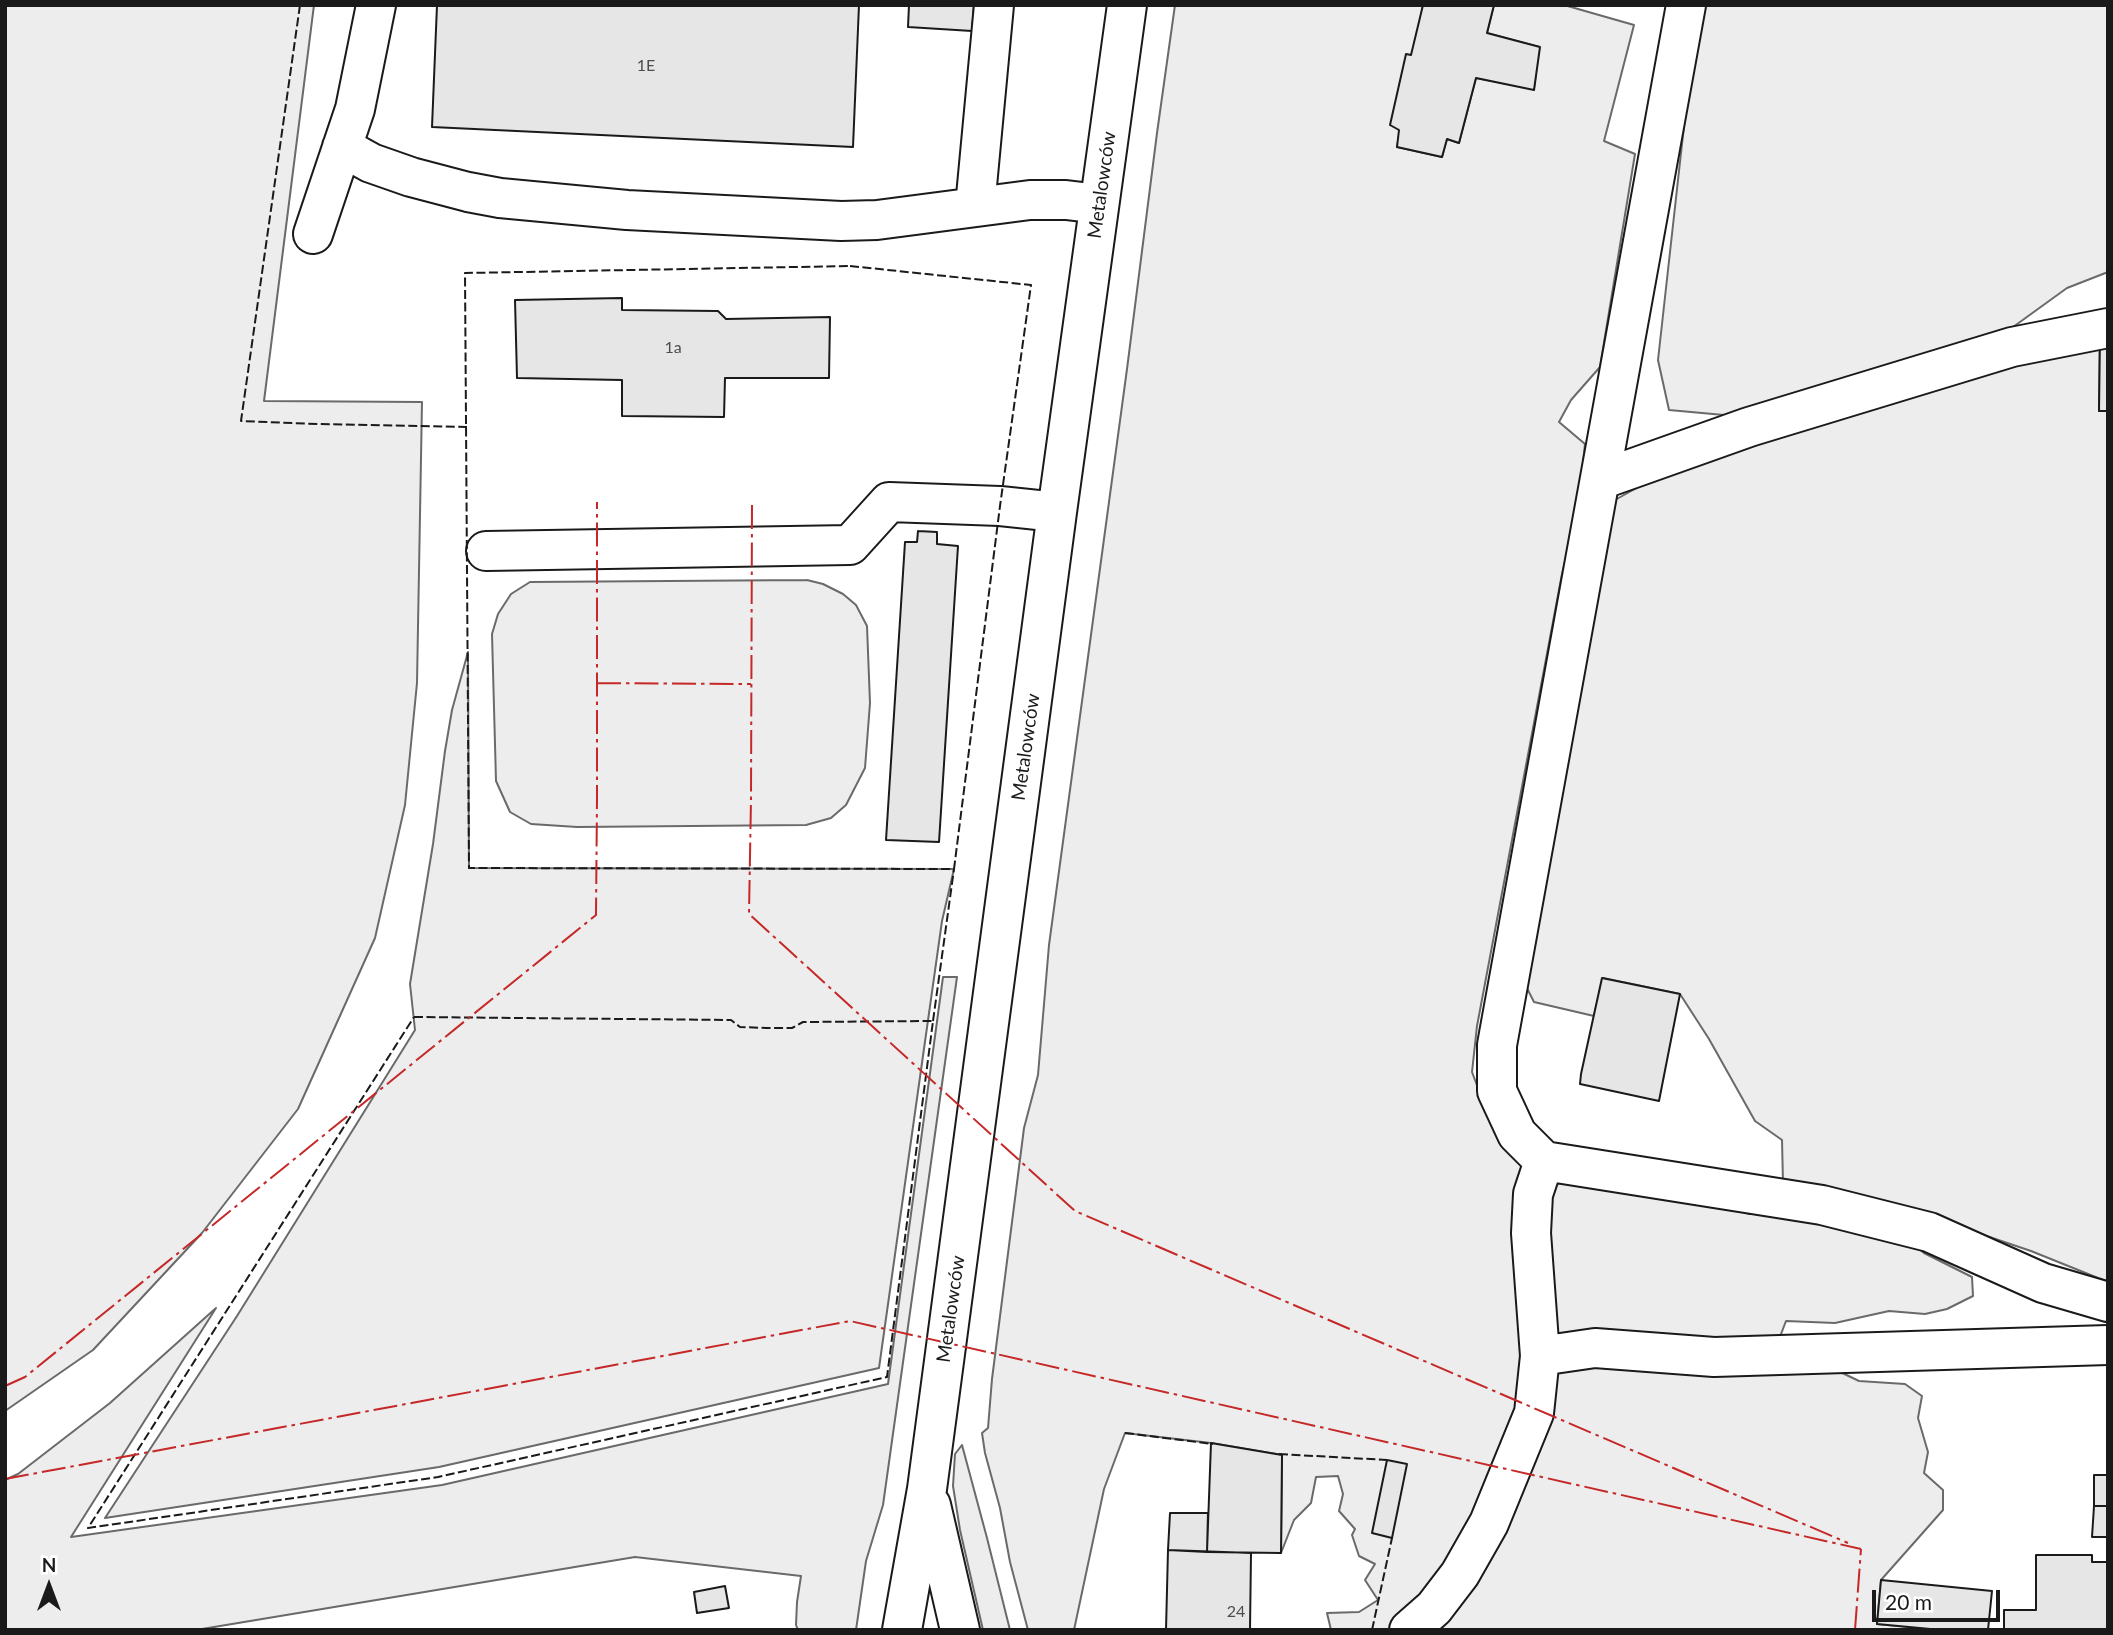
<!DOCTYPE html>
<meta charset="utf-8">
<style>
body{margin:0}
#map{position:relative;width:2113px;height:1635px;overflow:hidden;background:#fff;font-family:Lato,sans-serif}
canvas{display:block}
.frame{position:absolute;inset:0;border:7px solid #1a1a1a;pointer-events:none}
.north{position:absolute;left:14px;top:1551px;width:70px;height:70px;-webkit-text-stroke:5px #fff;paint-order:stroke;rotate:0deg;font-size:19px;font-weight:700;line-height:28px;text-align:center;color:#1a1a1a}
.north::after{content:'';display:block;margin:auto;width:24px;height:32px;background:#1a1a1a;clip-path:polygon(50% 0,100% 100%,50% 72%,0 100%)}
.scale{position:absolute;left:1872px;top:1590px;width:128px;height:32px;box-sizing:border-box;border:4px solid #1a1a1a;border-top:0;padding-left:9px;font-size:21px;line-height:24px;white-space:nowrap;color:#1a1a1a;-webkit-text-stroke:5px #fff;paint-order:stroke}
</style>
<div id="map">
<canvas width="2113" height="1635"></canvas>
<div class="frame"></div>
<div class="north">N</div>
<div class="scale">20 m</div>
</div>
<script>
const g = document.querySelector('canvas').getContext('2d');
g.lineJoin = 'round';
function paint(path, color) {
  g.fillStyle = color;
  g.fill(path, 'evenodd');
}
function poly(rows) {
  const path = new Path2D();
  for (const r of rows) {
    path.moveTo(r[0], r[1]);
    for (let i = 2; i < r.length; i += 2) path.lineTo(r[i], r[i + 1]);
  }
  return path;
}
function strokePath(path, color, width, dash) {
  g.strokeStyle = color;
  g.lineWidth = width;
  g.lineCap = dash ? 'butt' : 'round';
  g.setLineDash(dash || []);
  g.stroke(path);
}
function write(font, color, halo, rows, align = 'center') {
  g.font = font + ' Lato,sans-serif';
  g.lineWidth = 5;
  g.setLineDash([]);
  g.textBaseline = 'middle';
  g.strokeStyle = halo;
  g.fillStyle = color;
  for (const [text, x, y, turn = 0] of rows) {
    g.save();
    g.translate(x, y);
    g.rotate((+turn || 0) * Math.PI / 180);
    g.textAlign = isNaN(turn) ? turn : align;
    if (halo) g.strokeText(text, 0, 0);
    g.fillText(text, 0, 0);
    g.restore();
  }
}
const green = poly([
 [5,5,314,5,264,401,422,402,417,683,405,805,375,938,298,1109,202,1233,93,1350,5,1411,5,5],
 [1175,5,1423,5,1397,147,1442,157,1447,139,1459,143,1476,78,1534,89,1539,47,1487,33,1494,5,1564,5,1634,25,1604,141,1635,154,1600,367,1571,400,1559,422,1585,444,1578,509,1562,574,1477,1026,1472,1072,1493,1128,1517,1144,1712,1197,1749,1214,1793,1214,1912,1243,1924,1253,1972,1277,1973,1296,1947,1309,1925,1314,1889,1311,1835,1323,1786,1321,1778,1342,1859,1381,1905,1384,1922,1396,1918,1418,1928,1452,1924,1473,1943,1490,1943,1510,1881,1580,1877,1624,1941,1630,1331,1630,1327,1613,1359,1612,1378,1600,1365,1580,1375,1564,1359,1556,1352,1535,1355,1529,1339,1511,1343,1494,1338,1476,1316,1477,1311,1503,1294,1520,1281,1553,1282,1455,1211,1443,1125,1433,1104,1489,1074,1630,1028,1630,1010,1562,1000,1508,985,1453,982,1433,988,1428,992,1379,1024,1128,1038,1075,1049,945,1127,369,1157,133,1175,5],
 [1699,5,2108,5,2108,272,2067,288,2002,335,1735,416,1669,410,1658,360,1695,27,1699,5],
 [2100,333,2099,411,2108,411,2108,1282,2031,1251,1951,1224,1783,1183,1782,1140,1755,1121,1709,1039,1680,994,1603,978,1594,1016,1534,1002,1512,959,1606,505,1667,471,2100,333],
 [807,580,823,584,843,594,856,605,867,626,870,703,865,768,846,805,831,818,806,825,577,827,531,824,510,812,496,781,492,634,498,614,511,594,530,582,807,580],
 [468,652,469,868,954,869,942,921,879,1368,439,1467,105,1518,237,1316,415,1030,410,984,433,844,445,751,452,710,468,652],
 [943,977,957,977,883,1505,866,1561,856,1630,798,1630,796,1625,797,1602,801,1576,635,1557,196,1630,5,1630,5,1480,18,1474,110,1403,216,1308,71,1537,442,1485,888,1384,943,977],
 [962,1445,987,1538,1010,1630,983,1630,960,1530,953,1486,955,1454,962,1445]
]);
const building = poly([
 [437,5,859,5,853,147,432,127,437,5],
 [909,5,974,5,972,31,908,27,909,5],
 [1423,5,1494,5,1487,33,1540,47,1534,90,1476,78,1459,143,1447,139,1442,157,1397,147,1399,130,1390,125,1406,54,1411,55,1423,5],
 [622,298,622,310,718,311,726,319,830,317,829,378,725,378,724,417,622,416,622,380,517,378,515,300,622,298],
 [2100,333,2108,333,2108,411,2099,411,2100,333],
 [918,531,937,532,937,544,958,546,939,842,886,840,905,542,917,542,918,531],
 [1602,978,1680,994,1659,1101,1580,1084,1581,1074,1602,978],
 [1211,1443,1282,1455,1281,1553,1207,1552,1211,1443],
 [1387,1460,1407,1464,1392,1538,1372,1533,1387,1460],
 [2094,1475,2108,1475,2108,1506,2094,1506,2094,1475],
 [2094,1506,2108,1506,2108,1537,2092,1537,2094,1506],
 [1170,1513,1208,1513,1207,1552,1168,1550,1170,1513],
 [1168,1550,1251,1553,1250,1630,1166,1630,1168,1550],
 [2036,1555,2092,1555,2092,1562,2108,1562,2108,1630,2004,1630,2004,1610,2036,1610,2036,1555],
 [1881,1580,1992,1591,1988,1630,1941,1630,1877,1624,1881,1580],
 [725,1586,729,1608,697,1613,694,1592,725,1586]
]);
const minor = poly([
 [1686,5,1497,1045,1497,1091,1517,1134,1544,1161,1822,1205,1929,1232,2043,1283,2108,1302],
 [342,147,371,163,411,177,468,192,500,198,627,210,841,221,877,220,1030,200,1066,200,1099,204],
 [975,207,994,5],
 [313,234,355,109,376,5],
 [1600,480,1749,427,2012,347,2108,328],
 [486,551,850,545,889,502,1000,506,1057,512],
 [1540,1356,1595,1348,1714,1357,2108,1345],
 [931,1505,960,1630],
 [902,1630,927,1489,1057,512,1127,5],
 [1409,1630,1434,1608,1460,1574,1489,1523,1534,1413,1540,1356,1531,1233,1533,1194,1544,1161]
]);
const fence = poly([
 [300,5,241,421,317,424,467,427],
 [850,266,1031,285,1000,506,954,869,469,868,465,273,850,266],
 [414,1017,731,1020,740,1027,766,1028,792,1028,803,1022,933,1021,887,1377,438,1477,88,1528,414,1017],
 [933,1021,954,869],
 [1125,1433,1213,1444],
 [1279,1454,1387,1460],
 [1372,1630,1392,1538]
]);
const power = poly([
 [752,505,751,799,749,914,1075,1211,1848,1543],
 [597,683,751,684],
 [5,1386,25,1377,596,915,597,799,597,502],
 [5,1479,850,1321,1861,1549],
 [1855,1630,1861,1549]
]);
const numberNames = [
 ["1E",646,66],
 ["1a",673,348],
 ["24",1236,1612]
];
const streetNames = [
 ["Metalowców",1102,185,-82],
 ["Metalowców",1026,747,-82],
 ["Metalowców",951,1309,-82]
];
paint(green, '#ededed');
strokePath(green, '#6a6a6a', 2);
paint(building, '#e6e6e6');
strokePath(building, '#1a1a1a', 2);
strokePath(minor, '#1a1a1a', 42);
strokePath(minor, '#fff', 38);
strokePath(fence, '#1a1a1a', 2, [9, 3.5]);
strokePath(power, '#c62828', 2, [24, 5, 3.5, 5]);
write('16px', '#4d4d4d', null, numberNames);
write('19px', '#1a1a1a', '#fff', streetNames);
</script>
